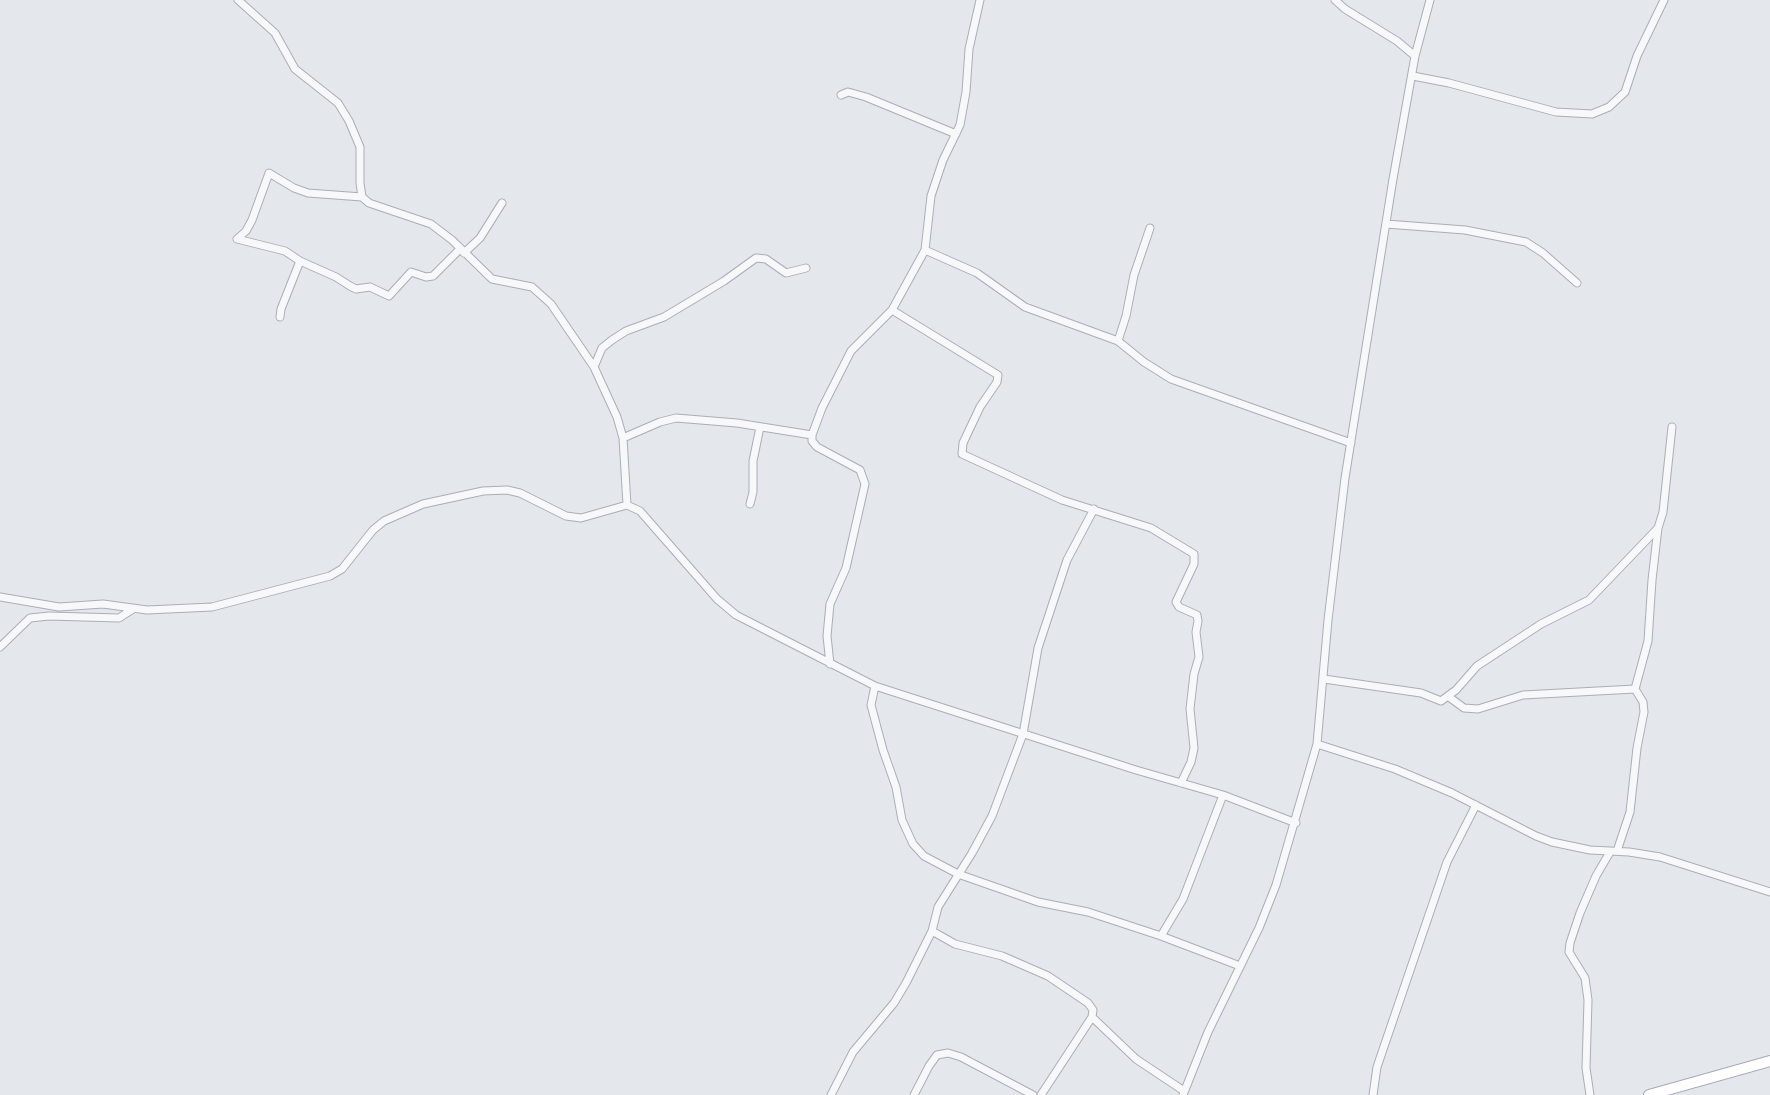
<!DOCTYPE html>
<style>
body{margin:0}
canvas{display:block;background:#e4e7ec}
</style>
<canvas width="1770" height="1095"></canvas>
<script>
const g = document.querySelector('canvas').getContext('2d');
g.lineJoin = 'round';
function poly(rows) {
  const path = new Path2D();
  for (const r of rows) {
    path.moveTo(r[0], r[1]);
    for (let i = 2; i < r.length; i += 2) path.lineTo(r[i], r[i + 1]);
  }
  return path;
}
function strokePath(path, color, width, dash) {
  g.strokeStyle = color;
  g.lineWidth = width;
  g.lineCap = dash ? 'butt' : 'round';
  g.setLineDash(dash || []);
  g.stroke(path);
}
const street = poly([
 [238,0,275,33,295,69,338,103,349,121,360,147,360,183,362,197,369,203,431,224,452,240,492,279,532,287,551,304,594,367,617,417,623,438,627,505],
 [1335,0,1345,9,1397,41,1415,56],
 [1413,76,1449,83,1556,112,1592,114,1609,107,1625,92,1637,56,1664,0],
 [841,95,848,92,866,97,956,134],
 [1386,224,1465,230,1526,242,1543,253,1577,283],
 [237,239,246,231,252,220,269,173,294,188,308,193,362,197],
 [237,239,285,251,300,261,281,309,280,317],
 [925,250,977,273,1025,307,1118,341,1144,362,1171,379,1351,443],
 [464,253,480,238,502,203],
 [300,261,336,277,350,286,356,289,370,287,389,296,411,272,426,277,433,276,460,249],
 [892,310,998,375,997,382,980,407,963,443,962,454,1062,500,1151,528,1194,554,1194,564,1176,602,1179,607,1197,615,1198,621,1196,632,1199,657,1194,674,1190,709,1194,748,1191,762,1181,783],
 [1118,341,1126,316,1134,275,1150,228],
 [594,367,602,348,612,340,626,331,664,317,724,281,756,258,766,259,786,273,806,268],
 [623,438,660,422,676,418,737,423,812,435],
 [750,504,753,492,753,461,760,427],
 [0,597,59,607,103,604,147,610,212,607,330,576,342,569,373,530,384,521,423,504,483,491,507,490,520,493,566,516,581,518,627,505,640,511,717,599,736,615,875,686,1136,770,1223,795,1296,823],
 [0,647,30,618,49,616,119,618,133,609],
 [830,664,827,636,830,604,846,568,865,484,860,470,817,447,812,441,812,435,822,408,851,351,892,310,925,250,931,196,943,160,960,125,966,92,969,49,980,0],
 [1324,679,1421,693,1441,701,1456,690,1477,666,1541,624,1589,600,1658,528],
 [875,686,871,705,883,750,896,787,902,820,913,844,924,856,958,874,1038,902,1088,912,1161,936,1240,966],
 [1449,697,1464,708,1478,709,1523,695,1635,689],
 [1317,744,1395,769,1452,793,1536,836,1552,842,1590,850,1629,852,1660,857,1770,892],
 [1617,851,1630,812,1637,748,1644,712,1643,702,1635,689,1648,641,1652,580,1658,528,1663,512,1672,427],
 [932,931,955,944,1002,956,1048,976,1088,1003,1093,1010,1092,1017,1041,1095],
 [1161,936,1183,899,1223,795],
 [1092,1017,1136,1059,1184,1091],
 [831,1095,853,1052,894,1003,906,983,932,931,938,907,972,853,992,816,1023,734,1038,648,1067,560,1094,509],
 [914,1095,929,1066,937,1055,948,1053,961,1057,1033,1095],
 [1183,1095,1208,1032,1259,928,1276,885,1317,744,1328,620,1345,478,1393,179,1415,56,1430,0],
 [1373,1095,1377,1067,1447,862,1476,805],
 [1590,1095,1586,1068,1588,1000,1585,978,1569,952,1570,943,1580,913,1596,876,1610,852]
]);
const primary = poly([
 [1649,1095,1770,1061]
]);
strokePath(street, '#a9aeb7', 9);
strokePath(primary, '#a3abb8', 12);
strokePath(street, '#f7f8fa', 7);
strokePath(primary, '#fff', 10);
</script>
